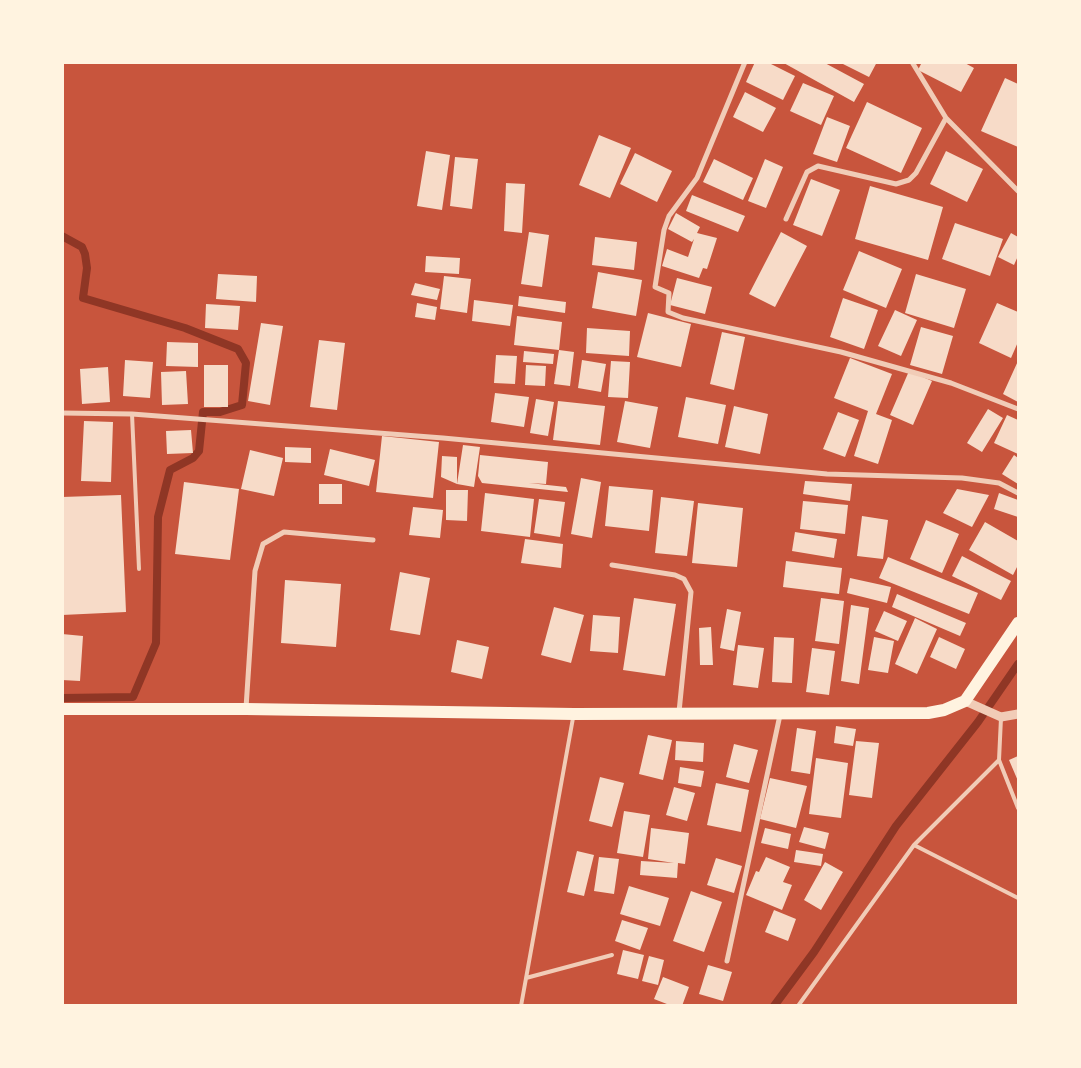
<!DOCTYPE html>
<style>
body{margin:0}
#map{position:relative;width:1081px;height:1068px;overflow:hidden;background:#c8553d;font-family:"Sofia Sans Condensed",sans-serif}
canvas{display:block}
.frame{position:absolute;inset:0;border:64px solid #fff3e0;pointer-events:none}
</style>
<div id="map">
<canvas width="1081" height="1068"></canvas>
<div class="frame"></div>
</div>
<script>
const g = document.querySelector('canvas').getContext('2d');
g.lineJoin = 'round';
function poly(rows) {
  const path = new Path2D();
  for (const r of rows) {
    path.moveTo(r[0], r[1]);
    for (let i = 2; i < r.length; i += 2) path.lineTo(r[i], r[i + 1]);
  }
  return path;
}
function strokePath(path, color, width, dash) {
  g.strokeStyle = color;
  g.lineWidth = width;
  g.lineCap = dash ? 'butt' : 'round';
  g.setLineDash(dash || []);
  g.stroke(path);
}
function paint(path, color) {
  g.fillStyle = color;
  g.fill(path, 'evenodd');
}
const stream = poly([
 [62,236,82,247,85,254,87,268,83,298,185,328,238,349,246,363,242,405,220,412,203,412,199,451,193,458,170,470,158,517,156,643,133,697,62,698],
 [774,1006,814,952,896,826,978,722,1018,664]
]);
const building = poly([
 [755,62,767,62,795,76,783,100,746,82],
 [782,62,823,62,864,84,854,102],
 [839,62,877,62,869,77],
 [922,62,963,62,974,68,961,92,918,70],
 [1005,78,1018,84,1018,147,981,131],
 [803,83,834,96,821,125,790,111],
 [745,92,776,108,763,132,733,117],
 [867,102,922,128,901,173,846,148],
 [827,117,850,126,837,162,813,154],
 [599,135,631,148,610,198,579,185],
 [426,151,450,155,442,210,417,206],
 [946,151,983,169,967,202,930,184],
 [635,153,672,171,657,202,620,184],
 [455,157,478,159,472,209,450,206],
 [714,159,753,178,743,200,703,182],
 [765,159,783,167,766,208,748,201],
 [811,179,840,190,822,236,793,225],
 [506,183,525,184,522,233,504,231],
 [870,186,943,207,928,260,855,239],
 [692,195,745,216,738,232,686,211],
 [676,213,700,227,697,233,717,238,707,269,703,268,699,278,662,266,667,249,688,257,694,239,692,242,668,229],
 [955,223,1003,239,990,276,942,259],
 [529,232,549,235,542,287,521,284],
 [781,232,807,246,775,307,749,294],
 [1011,233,1018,237,1018,256,1014,265,998,257],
 [595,237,637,242,634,270,592,265],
 [859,251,902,269,886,308,843,290],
 [426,256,460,258,459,274,425,272],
 [598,272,642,280,636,316,592,308],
 [218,274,257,276,256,302,216,299],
 [916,274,966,289,954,328,905,313],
 [444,276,471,279,467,313,440,309],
 [677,278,712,287,705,314,670,305],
 [415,283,440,289,437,300,411,295],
 [519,296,566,302,565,313,518,306],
 [843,298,878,310,864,349,830,337],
 [474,300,513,305,510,326,472,321],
 [417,303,437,307,435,320,415,317],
 [997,303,1018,312,1018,342,1011,358,979,343],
 [206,304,240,306,238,330,205,328],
 [895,310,917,320,901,356,878,346],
 [648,313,691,324,681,367,637,357],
 [517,316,562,322,559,350,574,352,570,386,554,384,559,350,514,345],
 [261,323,283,326,270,405,248,401],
 [921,327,953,336,942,374,910,365],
 [587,328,630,331,629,356,586,353],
 [722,332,745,337,734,390,710,384],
 [319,340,345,343,337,410,310,407],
 [167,342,198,343,198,367,166,366],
 [524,351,554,354,553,364,523,362],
 [496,355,517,356,515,384,494,383],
 [850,358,892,374,876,414,892,420,878,464,854,456,868,411,834,398],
 [125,360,153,362,150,398,123,396],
 [582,360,606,364,601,392,578,388],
 [611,361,630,362,628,398,608,397],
 [1018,361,1018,402,1003,394],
 [204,365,228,365,228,407,204,407],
 [526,365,546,366,545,386,525,385],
 [108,367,110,402,82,404,80,369],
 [186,371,188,404,162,405,161,372],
 [909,371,932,381,913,425,890,415],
 [495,393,529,397,524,427,491,422],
 [686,397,726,405,718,444,678,437],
 [536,399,554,402,548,436,530,433],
 [558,401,605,406,600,445,553,440],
 [625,401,658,407,650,448,617,442],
 [734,406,768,414,760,454,725,447],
 [988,409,1003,418,982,452,967,443],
 [838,412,859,420,845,457,823,449],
 [1007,415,1018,420,1018,454,994,443],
 [84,421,113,422,111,482,81,481],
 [191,430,193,453,167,454,166,431],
 [382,436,439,442,433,498,376,492],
 [463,445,480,447,474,487,457,484,441,477,442,456,457,457,457,484],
 [285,447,311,448,311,463,285,462],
 [330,449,375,460,369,486,324,475],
 [250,450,283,458,274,496,241,489],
 [480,455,548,462,546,484,529,483,566,487,568,492,482,483,478,476],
 [1014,455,1018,458,1018,484,1002,474],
 [581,478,601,482,592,538,571,534],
 [805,481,852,484,850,501,803,494],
 [184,482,239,489,230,560,175,554],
 [319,484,342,484,342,504,319,504],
 [609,486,653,490,649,531,605,526],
 [957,489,989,495,972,527,943,513],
 [446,490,468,490,467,521,446,520],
 [485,493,534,499,530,537,481,531],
 [999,493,1018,500,1018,517,994,509],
 [121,495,126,612,62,615,62,497],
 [661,497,694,501,687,556,655,553],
 [539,499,565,502,560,537,534,533],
 [803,501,848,505,845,534,800,529],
 [698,503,743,508,737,567,692,563],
 [413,507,443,510,440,538,409,535],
 [862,516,888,520,883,559,857,556],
 [926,520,959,534,942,573,910,559],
 [985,522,1018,541,1018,565,1013,575,969,550],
 [795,532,837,539,834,558,792,551],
 [525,539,563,544,561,568,521,563],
 [962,556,1011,581,1001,600,952,576],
 [888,557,978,593,969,614,879,578],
 [786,561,842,568,839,594,783,587],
 [400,572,430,578,420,635,390,630],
 [850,578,891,587,887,603,847,593],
 [285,580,341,584,336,647,281,643],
 [897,594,966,623,960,636,892,607],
 [634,598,676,604,665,676,623,670],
 [821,598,844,601,839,644,815,641],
 [851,605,869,608,859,684,841,681],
 [554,607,584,615,571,663,541,655],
 [727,609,741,612,734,651,720,648],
 [884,611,907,621,898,641,875,631],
 [593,615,620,617,618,653,590,651],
 [915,618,937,629,917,674,895,664],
 [711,627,713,665,700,665,699,628],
 [62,634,83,636,80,681,62,680],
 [774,637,794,638,792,683,772,682],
 [874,637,894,641,888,673,868,670],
 [939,637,965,649,956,669,930,657],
 [457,640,489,647,482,679,451,672],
 [738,645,764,648,758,688,733,685],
 [812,648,835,651,829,695,806,692],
 [836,726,856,729,853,746,834,743],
 [797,728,816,731,810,774,791,771],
 [648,735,672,740,663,780,639,774],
 [676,741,704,743,703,762,675,760],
 [856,741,879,743,872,798,849,795],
 [734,744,758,750,749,783,726,777],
 [1018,756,1018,781,1009,760],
 [816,758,848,763,841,818,809,814],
 [680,767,704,771,701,787,678,783],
 [600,777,624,783,612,827,589,821],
 [770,778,807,786,796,828,760,819],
 [716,783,749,790,741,832,707,825],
 [674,787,695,793,687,821,666,815],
 [624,811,650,815,643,857,617,853],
 [804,827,829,833,825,849,799,842],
 [651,828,689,833,685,864,678,863,677,878,640,875,641,861,674,863,648,859],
 [765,828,791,834,788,849,761,843],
 [796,850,823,854,821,866,794,862],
 [577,851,594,855,584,896,567,892],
 [599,857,619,859,614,894,594,891],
 [766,857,790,867,783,882,792,885,782,910,746,895,756,871,759,872],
 [716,858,742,866,734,893,707,885],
 [825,862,843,872,821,910,804,900],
 [629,886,669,898,660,926,620,914],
 [691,891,722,902,704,952,673,941],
 [774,910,796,919,788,941,765,932],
 [622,920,648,928,640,950,615,941],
 [623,950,644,955,638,979,617,974],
 [649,956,664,960,658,985,642,981],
 [708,965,732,972,723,1001,699,994],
 [663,977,689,987,682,1006,672,1006,654,999]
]);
const service = poly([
 [132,414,139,569],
 [999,760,1018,808],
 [914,845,999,760,1001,718],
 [526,978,612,955],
 [521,1006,573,718],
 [798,1006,914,845,1018,898]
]);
const minor = poly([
 [745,62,697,178,669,216,664,230,655,287,669,293,668,312,683,318,841,352,951,383,1018,409],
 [912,62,946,118,1018,191],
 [786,219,807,172,818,166,896,184,909,180,916,173,946,118],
 [62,413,132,414,443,438,827,474,962,478,999,483,1018,493],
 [612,565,675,575,684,579,691,592,679,712],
 [246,708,255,571,263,544,284,532,373,540],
 [727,961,780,715]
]);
const tertiary = poly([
 [965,701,1001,717,1018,714]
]);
const primary = poly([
 [62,709,246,709,574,714,928,713,944,710,965,701,1018,623]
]);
strokePath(stream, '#8f3625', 8);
paint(building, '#f7dbc8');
strokePath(service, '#f1ccb7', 4);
strokePath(minor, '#f1ccb7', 5);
strokePath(tertiary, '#f1ccb7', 9);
strokePath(primary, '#fff3e0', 12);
</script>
